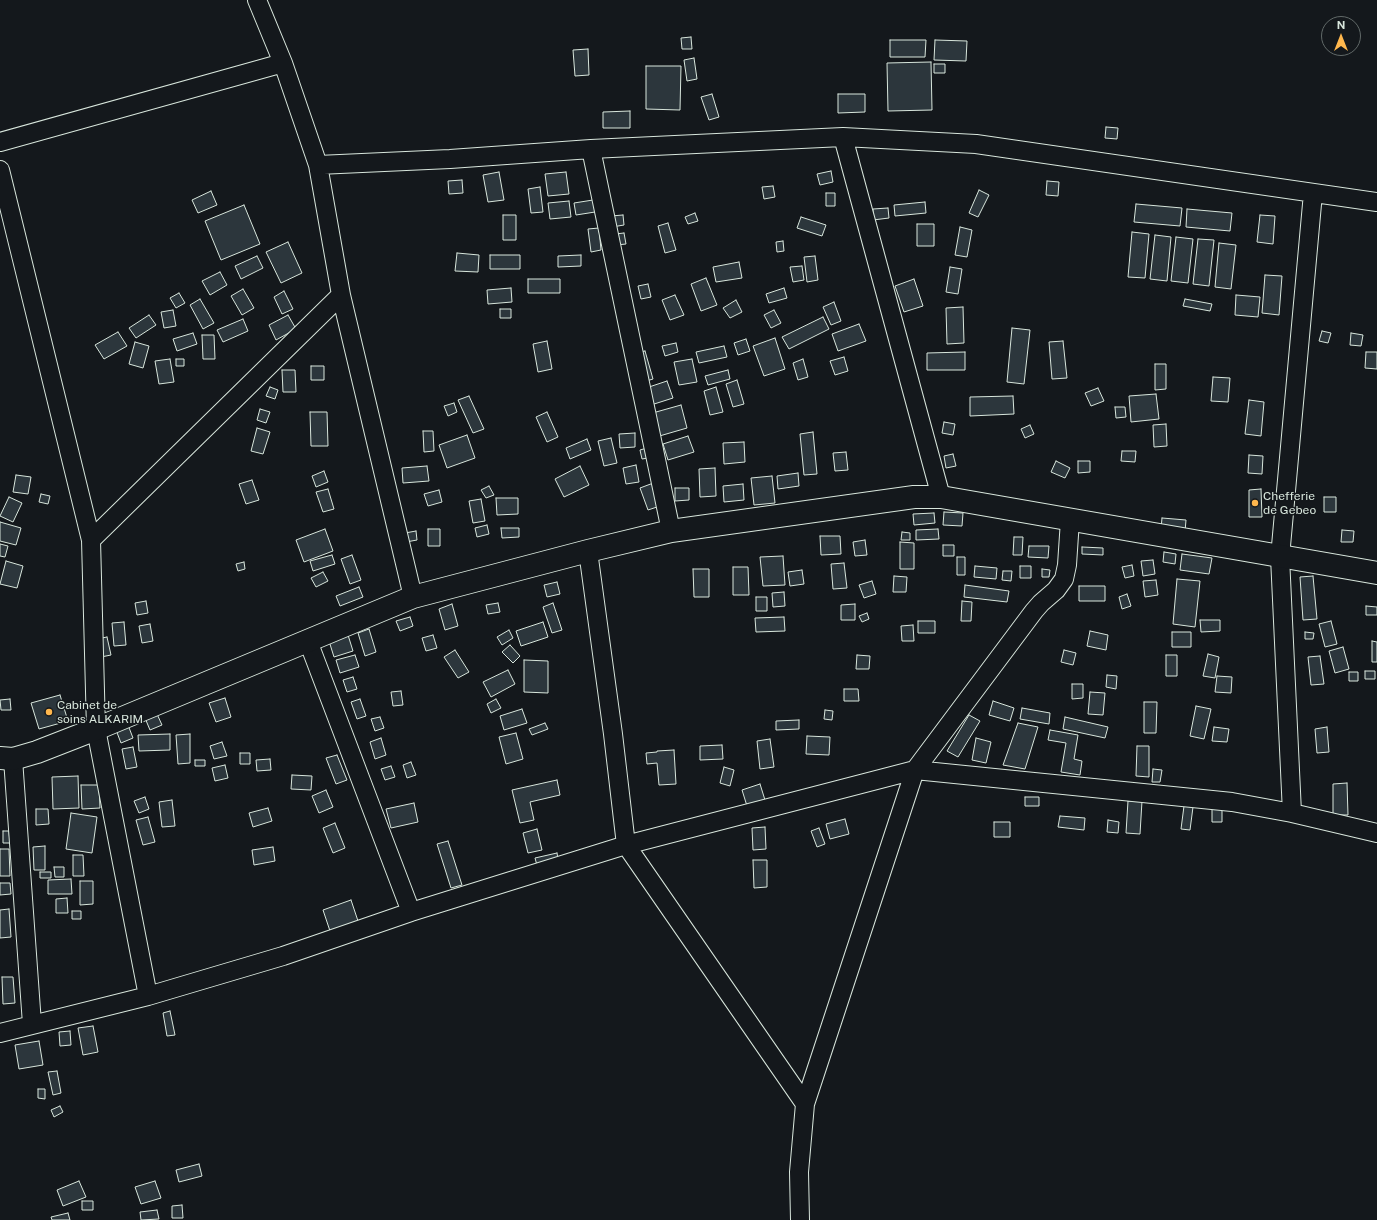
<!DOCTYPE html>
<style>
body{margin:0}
#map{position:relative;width:1377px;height:1220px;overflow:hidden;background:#14181c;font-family:"Public Sans",sans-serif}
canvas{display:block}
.north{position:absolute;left:1321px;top:16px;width:40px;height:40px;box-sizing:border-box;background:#14181c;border:1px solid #626a69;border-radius:50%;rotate:0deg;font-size:11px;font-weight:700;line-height:16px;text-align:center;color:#d8e6dc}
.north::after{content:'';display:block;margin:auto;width:14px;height:18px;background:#ffb74d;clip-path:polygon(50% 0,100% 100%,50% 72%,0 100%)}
</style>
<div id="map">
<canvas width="1377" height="1220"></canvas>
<div class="north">N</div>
</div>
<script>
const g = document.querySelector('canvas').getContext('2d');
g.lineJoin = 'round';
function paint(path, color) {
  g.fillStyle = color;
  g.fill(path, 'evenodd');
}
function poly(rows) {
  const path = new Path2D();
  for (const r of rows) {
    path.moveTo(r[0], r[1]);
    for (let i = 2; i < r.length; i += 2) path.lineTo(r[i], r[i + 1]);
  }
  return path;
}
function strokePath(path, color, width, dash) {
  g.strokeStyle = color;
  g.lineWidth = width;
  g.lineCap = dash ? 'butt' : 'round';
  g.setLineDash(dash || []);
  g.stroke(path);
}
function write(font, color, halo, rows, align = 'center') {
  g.font = font + ' "Public Sans",sans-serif';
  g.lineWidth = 3;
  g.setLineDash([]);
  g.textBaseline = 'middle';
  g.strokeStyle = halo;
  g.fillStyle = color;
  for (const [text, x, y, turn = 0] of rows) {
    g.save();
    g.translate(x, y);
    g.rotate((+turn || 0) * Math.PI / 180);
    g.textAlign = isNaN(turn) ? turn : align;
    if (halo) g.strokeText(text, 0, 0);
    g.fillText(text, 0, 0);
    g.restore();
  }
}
const building = poly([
 [691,37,692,49,682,49,681,38,691,37],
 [890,40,926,40,925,57,890,57,890,40],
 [935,40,967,41,966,61,934,60,935,40],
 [588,49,589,75,575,76,573,50,588,49],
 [694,58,697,79,687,81,684,60,694,58],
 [931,62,932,110,888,111,887,63,931,62],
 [934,64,945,64,945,73,934,73,934,64],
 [646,66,681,66,680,110,646,109,646,66],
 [712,94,719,117,709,120,701,97,712,94],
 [838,94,865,94,865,112,838,113,838,94],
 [630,111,630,128,603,128,603,112,630,111],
 [1106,127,1118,128,1117,139,1105,138,1106,127],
 [831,171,833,182,820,185,817,174,831,171],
 [499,172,504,200,488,202,483,175,499,172],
 [566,172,569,194,548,196,545,174,566,172],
 [462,180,463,193,449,194,448,181,462,180],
 [1047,181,1059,182,1058,196,1046,195,1047,181],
 [773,186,775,197,764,199,762,187,773,186],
 [540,187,543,212,531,213,528,189,540,187],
 [979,190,989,195,978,217,969,213,979,190],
 [211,191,217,205,198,213,192,200,211,191],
 [826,193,835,193,835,206,826,206,826,193],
 [593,200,595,212,576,215,574,203,593,200],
 [569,201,571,217,550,219,548,203,569,201],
 [925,202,926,213,895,216,894,205,925,202],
 [1136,204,1182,208,1180,226,1134,222,1136,204],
 [244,205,260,244,221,260,205,221,244,205],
 [888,208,889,218,873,220,873,209,888,208],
 [1187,209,1232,213,1230,231,1186,227,1187,209],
 [695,213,698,221,688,224,685,217,695,213],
 [503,215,516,215,516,240,503,240,503,215],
 [623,215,624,225,612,227,611,216,623,215],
 [1260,215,1275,216,1273,244,1257,242,1260,215],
 [801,217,826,225,822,236,797,228,801,217],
 [668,223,676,250,665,253,658,226,668,223],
 [917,224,934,224,934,246,917,246,917,224],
 [960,227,972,230,967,257,955,255,960,227],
 [599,228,601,250,591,252,588,229,599,228],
 [1132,232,1149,234,1145,278,1128,277,1132,232],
 [624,233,626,244,616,245,615,234,624,233],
 [1155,235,1171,237,1167,281,1150,279,1155,235],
 [1176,237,1193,239,1188,283,1171,281,1176,237],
 [1198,239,1214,240,1209,286,1193,284,1198,239],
 [783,241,784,251,777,252,776,242,783,241],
 [288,242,302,273,281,283,266,252,288,242],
 [1219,243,1236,245,1231,289,1215,287,1219,243],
 [457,253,479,255,478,272,455,271,457,253],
 [490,255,520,255,520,269,490,269,490,255],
 [581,255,581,266,558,267,558,256,581,255],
 [257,256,263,268,241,279,235,266,257,256],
 [815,256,818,280,807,282,804,257,815,256],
 [739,262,742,278,716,282,713,267,739,262],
 [802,266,804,280,793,282,790,267,802,266],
 [950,267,962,269,958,294,946,292,950,267],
 [220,272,227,285,210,295,202,281,220,272],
 [1265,275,1282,276,1279,315,1262,313,1265,275],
 [706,278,717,305,701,311,691,284,706,278],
 [528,279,560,279,560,293,528,293,528,279],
 [914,279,923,306,904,312,895,286,914,279],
 [648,284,651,297,641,299,638,286,648,284],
 [511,288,512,302,488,304,487,290,511,288],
 [784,288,787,298,769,303,766,294,784,288],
 [243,289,254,308,242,315,231,296,243,289],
 [284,291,293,309,282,314,274,297,284,291],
 [179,293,185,303,176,308,170,298,179,293],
 [675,295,684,315,670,320,662,300,675,295],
 [1236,295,1260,297,1258,317,1235,315,1236,295],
 [200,299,214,323,203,329,190,305,200,299],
 [1185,299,1212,304,1210,311,1183,306,1185,299],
 [736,300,742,312,730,318,723,308,736,300],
 [834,302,841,321,831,325,823,307,834,302],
 [963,307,964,343,947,344,946,308,963,307],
 [500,309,511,309,511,318,500,318,500,309],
 [173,310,176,326,164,328,161,312,173,310],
 [774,310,781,323,771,328,764,315,774,310],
 [149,315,156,325,136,338,129,328,149,315],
 [288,315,296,329,276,340,269,325,288,315],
 [823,317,829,329,789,349,782,337,823,317],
 [243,319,248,331,223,342,217,330,243,319],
 [859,324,866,341,838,351,832,334,859,324],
 [1012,328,1030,330,1024,384,1007,382,1012,328],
 [1322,331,1331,333,1328,343,1319,341,1322,331],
 [118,332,127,346,104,359,95,345,118,332],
 [193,333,197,344,177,351,173,339,193,333],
 [1351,333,1363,335,1361,346,1350,345,1351,333],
 [202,335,214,335,215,359,203,359,202,335],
 [775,338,785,369,764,376,753,346,775,338],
 [746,339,750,351,738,355,734,343,746,339],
 [547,341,552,369,538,372,533,344,547,341],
 [1063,341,1067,378,1052,379,1049,342,1063,341],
 [135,342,149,346,143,368,129,364,135,342],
 [676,343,678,352,665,356,662,346,676,343],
 [724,346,727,357,699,363,696,352,724,346],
 [645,351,653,379,643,382,635,353,645,351],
 [965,352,965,370,927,370,927,353,965,352],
 [1366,352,1377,352,1377,369,1365,368,1366,352],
 [844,357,848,371,835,375,830,361,844,357],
 [170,359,174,382,159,384,155,361,170,359],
 [176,359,184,359,184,366,176,366,176,359],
 [692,359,697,382,679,385,674,362,692,359],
 [803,359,808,377,798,380,793,363,803,359],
 [1155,364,1166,364,1166,389,1155,390,1155,364],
 [311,366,324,366,324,380,311,380,311,366],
 [282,370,295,370,296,392,283,392,282,370],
 [728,370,730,379,708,385,705,376,728,370],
 [1213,377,1230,378,1228,402,1211,401,1213,377],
 [737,380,744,404,733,407,726,384,737,380],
 [667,381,673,398,651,405,646,388,667,381],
 [270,387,278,390,275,399,266,396,270,387],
 [716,387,723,412,710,415,704,391,716,387],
 [1098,388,1104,401,1091,406,1085,393,1098,388],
 [1156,394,1159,419,1131,422,1129,396,1156,394],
 [469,396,484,429,473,433,458,400,469,396],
 [1013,396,1014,414,970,416,970,397,1013,396],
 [1249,400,1264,402,1261,436,1245,434,1249,400],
 [454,403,457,412,448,416,444,406,454,403],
 [681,405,687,428,656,437,649,414,681,405],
 [1115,407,1125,407,1126,417,1116,418,1115,407],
 [260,409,270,412,266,423,257,420,260,409],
 [310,412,327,412,328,446,311,446,310,412],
 [547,412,558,437,547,442,536,417,547,412],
 [944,422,955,424,953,435,942,433,944,422],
 [1166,424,1167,446,1154,447,1153,425,1166,424],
 [1030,425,1034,434,1025,438,1021,429,1030,425],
 [257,428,270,432,263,454,251,451,257,428],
 [423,431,433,431,434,451,424,452,423,431],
 [813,432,817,474,804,475,800,434,813,432],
 [635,433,635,447,620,448,619,434,635,433],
 [467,435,475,458,447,468,439,445,467,435],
 [688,436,694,452,668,460,663,444,688,436],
 [611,438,617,463,604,466,598,441,611,438],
 [587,439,591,450,570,459,566,448,587,439],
 [744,442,745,462,724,464,723,443,744,442],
 [647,448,648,458,642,459,640,450,647,448],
 [1122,451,1136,451,1135,462,1121,461,1122,451],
 [846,452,848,470,835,471,833,453,846,452],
 [953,454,956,466,946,468,944,456,953,454],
 [1249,455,1263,456,1262,474,1248,473,1249,455],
 [1056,461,1070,468,1065,478,1051,472,1056,461],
 [1078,461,1090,461,1090,472,1078,473,1078,461],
 [636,465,639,482,626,484,623,468,636,465],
 [427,466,429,481,403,483,402,468,427,466],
 [580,466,589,485,564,497,555,479,580,466],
 [715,468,716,496,700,497,699,469,715,468],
 [324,471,328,482,316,487,312,476,324,471],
 [798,473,799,486,778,489,777,476,798,473],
 [16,475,31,477,28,494,13,492,16,475],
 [772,476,775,503,754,505,751,478,772,476],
 [252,480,259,500,246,504,239,484,252,480],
 [656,482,663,505,648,510,640,488,656,482],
 [743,484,744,500,724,502,723,486,743,484],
 [489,486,494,495,486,498,481,490,489,486],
 [675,488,689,488,689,500,675,501,675,488],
 [328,489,334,509,323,512,316,492,328,489],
 [1261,489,1262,517,1249,517,1249,490,1261,489],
 [439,490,442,502,428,506,424,494,439,490],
 [41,494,50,496,48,504,39,502,41,494],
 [9,497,22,503,13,522,0,516,9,497],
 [1324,497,1336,497,1336,512,1324,512,1324,497],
 [496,498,518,498,518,514,497,515,496,498],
 [481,499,485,521,473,523,469,501,481,499],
 [944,512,963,513,962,526,943,525,944,512],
 [934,513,935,523,914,525,913,514,934,513],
 [1162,518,1186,520,1185,532,1161,529,1162,518],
 [0,522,21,528,16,545,0,541,0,522],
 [487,525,489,534,477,537,475,528,487,525],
 [501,528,519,528,519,537,502,538,501,528],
 [325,529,333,551,304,562,296,540,325,529],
 [428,529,440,529,440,546,428,546,428,529],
 [938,529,939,539,916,540,916,530,938,529],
 [1342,530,1354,531,1353,542,1341,542,1342,530],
 [416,531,417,540,406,542,405,533,416,531],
 [902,532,910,533,910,540,901,540,902,532],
 [820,536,840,536,841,554,821,555,820,536],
 [1014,537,1023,537,1022,555,1013,555,1014,537],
 [865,540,867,555,855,556,853,542,865,540],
 [900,542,914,543,914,569,900,569,900,542],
 [0,544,8,546,5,557,0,556,0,544],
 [943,545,954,545,954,556,943,556,943,545],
 [1029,546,1049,546,1048,558,1028,557,1029,546],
 [1082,547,1103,548,1103,555,1082,554,1082,547],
 [1164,552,1176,554,1175,564,1163,562,1164,552],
 [1182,554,1212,558,1209,574,1180,570,1182,554],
 [332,555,335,564,313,571,310,561,332,555],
 [352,555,361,580,350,584,341,559,352,555],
 [783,556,785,585,763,586,760,557,783,556],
 [957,557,965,557,965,575,957,575,957,557],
 [1153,560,1155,574,1143,576,1141,561,1153,560],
 [6,561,23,566,17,588,0,584,6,561],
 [244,562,245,569,238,571,236,564,244,562],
 [844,563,847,588,833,589,831,564,844,563],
 [1132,565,1134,576,1125,578,1122,567,1132,565],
 [975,566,997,568,996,579,974,577,975,566],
 [1020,566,1031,566,1031,578,1020,578,1020,566],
 [733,567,748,567,749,595,733,595,733,567],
 [693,569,709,569,709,597,694,597,693,569],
 [1042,569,1050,570,1049,577,1042,577,1042,569],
 [802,570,804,584,790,586,788,572,802,570],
 [1003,571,1012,571,1011,581,1002,580,1003,571],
 [323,572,328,581,316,587,311,578,323,572],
 [894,576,907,577,906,592,893,592,894,576],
 [1313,576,1317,619,1303,620,1300,577,1313,576],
 [1177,579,1200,581,1195,627,1173,624,1177,579],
 [1156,580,1158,595,1145,597,1143,581,1156,580],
 [872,581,876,594,864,598,859,585,872,581],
 [557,582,560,594,547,597,544,585,557,582],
 [965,585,1009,591,1007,602,964,597,965,585],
 [1079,586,1105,586,1105,601,1079,601,1079,586],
 [359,587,363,597,340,606,336,596,359,587],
 [784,592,785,606,773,607,772,593,784,592],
 [1127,594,1131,606,1122,609,1119,597,1127,594],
 [756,597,767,597,767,611,756,611,756,597],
 [146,601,148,613,137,615,135,603,146,601],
 [962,601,972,602,971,621,961,621,962,601],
 [498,603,500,612,488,614,486,605,498,603],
 [553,603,562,630,552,633,543,607,553,603],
 [452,604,458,626,445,630,439,609,452,604],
 [855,604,855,620,841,620,841,605,855,604],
 [1366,606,1377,607,1377,615,1366,615,1366,606],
 [867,613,869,619,862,622,859,616,867,613],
 [410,617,413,626,400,631,396,621,410,617],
 [784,617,785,631,756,632,755,618,784,617],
 [1200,620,1220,620,1220,631,1201,632,1200,620],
 [918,621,935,621,935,633,918,633,918,621],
 [1331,621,1337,644,1325,647,1319,624,1331,621],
 [124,622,126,645,114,646,112,623,124,622],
 [543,622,548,637,521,646,516,631,543,622],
 [150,624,153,641,142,643,139,626,150,624],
 [913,625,914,641,902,641,901,626,913,625],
 [369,629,376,652,365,656,358,633,369,629],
 [509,630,513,638,502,645,497,637,509,630],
 [1090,631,1108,635,1106,650,1087,646,1090,631],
 [1172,632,1191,632,1191,647,1172,647,1172,632],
 [1305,632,1314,633,1313,639,1305,639,1305,632],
 [348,635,353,651,334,657,329,641,348,635],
 [433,635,437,648,426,651,422,638,433,635],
 [107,637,111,655,101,657,97,639,107,637],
 [1372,641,1377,642,1377,662,1372,662,1372,641],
 [510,645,520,656,513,663,502,652,510,645],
 [1343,647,1349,669,1335,673,1329,651,1343,647],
 [455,650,469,672,458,678,444,657,455,650],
 [1064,650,1076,653,1073,665,1061,662,1064,650],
 [1208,654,1219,657,1215,678,1203,676,1208,654],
 [355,655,359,667,340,673,336,660,355,655],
 [857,655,870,656,869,669,856,669,857,655],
 [1166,655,1177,655,1177,676,1166,676,1166,655],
 [1320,656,1324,684,1311,685,1308,657,1320,656],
 [524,660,548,661,548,693,524,692,524,660],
 [508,670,515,684,491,697,483,682,508,670],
 [1365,671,1375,671,1375,679,1365,679,1365,671],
 [1349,672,1358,672,1358,681,1349,681,1349,672],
 [1107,675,1117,676,1116,689,1106,687,1107,675],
 [1217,676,1232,677,1231,693,1215,692,1217,676],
 [353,677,357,689,347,692,343,680,353,677],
 [1072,684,1083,684,1083,698,1072,699,1072,684],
 [844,689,858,689,859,701,844,701,844,689],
 [401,691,403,705,393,706,391,692,401,691],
 [1090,692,1105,693,1103,715,1088,714,1090,692],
 [60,695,68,721,39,729,31,703,60,695],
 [225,698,231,717,216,722,209,703,225,698],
 [10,699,11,710,1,710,0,700,10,699],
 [360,699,366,716,357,719,351,702,360,699],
 [496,699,501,708,491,713,487,704,496,699],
 [993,701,1014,708,1010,721,989,715,993,701],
 [1144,702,1157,702,1156,733,1144,733,1144,702],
 [1196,706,1211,709,1204,739,1190,736,1196,706],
 [1022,708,1050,713,1049,724,1020,719,1022,708],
 [522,709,527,723,504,730,500,716,522,709],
 [825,710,833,711,832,720,824,719,825,710],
 [157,714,162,725,150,730,145,718,157,714],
 [969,715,980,721,958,757,947,751,969,715],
 [380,717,384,728,375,731,371,719,380,717],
 [1065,717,1108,727,1105,738,1063,729,1065,717],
 [799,720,799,729,776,730,776,721,799,720],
 [545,723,548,729,532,735,529,729,545,723],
 [1018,723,1038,727,1025,769,1003,765,1018,723],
 [128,725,133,738,121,743,116,730,128,725],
 [1214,727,1229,729,1227,742,1212,741,1214,727],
 [1327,727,1329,752,1317,753,1315,729,1327,727],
 [1050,730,1078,735,1074,759,1082,761,1080,775,1061,772,1066,743,1048,740,1050,730],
 [516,733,523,759,506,764,499,737,516,733],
 [170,734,170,750,139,751,138,735,170,734],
 [190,734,190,763,178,764,176,735,190,734],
 [807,736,830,737,829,755,806,754,807,736],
 [381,738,386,755,375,759,370,742,381,738],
 [976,738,991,742,986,763,972,760,976,738],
 [770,739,774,767,760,769,757,741,770,739],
 [222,742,227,756,214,759,210,746,222,742],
 [722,745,723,759,700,760,700,746,722,745],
 [1137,746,1149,746,1149,777,1136,776,1137,746],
 [133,747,137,767,126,769,122,749,133,747],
 [674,750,676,784,659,785,657,763,647,764,646,753,657,752,657,751,674,750],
 [240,753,250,753,250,764,240,764,240,753],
 [337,755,347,780,336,784,326,758,337,755],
 [270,759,271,770,257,771,256,760,270,759],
 [195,760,205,760,205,766,195,766,195,760],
 [411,762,416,775,407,778,403,765,411,762],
 [225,765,228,778,215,781,212,768,225,765],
 [391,766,395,777,385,780,381,769,391,766],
 [724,767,734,770,730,786,720,783,724,767],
 [1153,769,1162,770,1160,782,1152,782,1153,769],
 [292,775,312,776,311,790,291,789,292,775],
 [78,776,79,808,53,809,52,777,78,776],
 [557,780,560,795,530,802,534,820,520,823,512,790,557,780],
 [1347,783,1348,815,1333,815,1333,784,1347,783],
 [760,784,765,800,747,806,742,790,760,784],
 [81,785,99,785,100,808,82,809,81,785],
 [326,790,333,807,319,813,312,796,326,790],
 [145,797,149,809,139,813,134,801,145,797],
 [1025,797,1039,797,1039,806,1025,806,1025,797],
 [172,800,175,826,162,827,159,802,172,800],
 [1128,801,1142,801,1140,834,1126,833,1128,801],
 [414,803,418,822,391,828,386,809,414,803],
 [1184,806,1193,807,1190,830,1181,829,1184,806],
 [268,808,272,821,253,827,249,813,268,808],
 [1212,808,1222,808,1222,822,1212,822,1212,808],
 [36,809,48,809,49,824,36,825,36,809],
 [71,813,97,817,92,853,66,849,71,813],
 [1060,816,1085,818,1084,830,1058,827,1060,816],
 [148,817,155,842,143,845,136,820,148,817],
 [845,819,849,834,830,839,826,824,845,819],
 [1108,820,1119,822,1118,833,1107,832,1108,820],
 [994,822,1010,822,1010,837,994,837,994,822],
 [335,823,345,848,333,853,323,828,335,823],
 [765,827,766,849,753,850,752,828,765,827],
 [819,828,825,844,817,847,811,831,819,828],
 [537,829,542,850,528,853,523,833,537,829],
 [3,831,9,831,10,843,3,843,3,831],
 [448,841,462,885,451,888,437,844,448,841],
 [45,846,45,870,34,870,33,847,45,846],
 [273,847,275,861,254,865,252,850,273,847],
 [0,849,9,849,10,876,0,876,0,849],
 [557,853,559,865,538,869,535,858,557,853],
 [73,855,83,855,84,876,73,876,73,855],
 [753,860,767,860,767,887,754,888,753,860],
 [54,867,64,867,64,877,55,877,54,867],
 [40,872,51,872,51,878,40,878,40,872],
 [71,879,72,894,48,894,48,880,71,879],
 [80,881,93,881,93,904,80,905,80,881],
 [0,883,10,883,11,894,0,895,0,883],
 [67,898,68,913,56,913,56,899,67,898],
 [351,900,358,921,330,931,323,910,351,900],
 [9,909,11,937,0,938,0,910,9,909],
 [72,911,81,911,81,919,72,919,72,911],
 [2,977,13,977,15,1003,3,1004,2,977],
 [170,1011,175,1035,167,1036,163,1013,170,1011],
 [93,1026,98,1052,83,1055,78,1028,93,1026],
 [70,1031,71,1045,60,1046,59,1032,70,1031],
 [39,1041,43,1065,19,1069,15,1045,39,1041],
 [57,1071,61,1093,53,1095,48,1072,57,1071],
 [38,1089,45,1089,45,1099,38,1098,38,1089],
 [60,1106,63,1112,54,1117,51,1110,60,1106],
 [199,1164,202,1176,179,1182,176,1170,199,1164],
 [79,1181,86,1197,63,1206,57,1190,79,1181],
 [155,1181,161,1198,141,1204,135,1187,155,1181],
 [82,1201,93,1201,93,1210,82,1210,82,1201],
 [182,1205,183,1218,172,1218,172,1206,182,1205],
 [157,1210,159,1219,141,1220,140,1212,157,1210],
 [68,1213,70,1220,52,1220,51,1217,68,1213]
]);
const street = poly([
 [257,0,283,63],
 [843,137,941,497],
 [0,142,283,63,318,165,341,295,91,540],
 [591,149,671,531],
 [318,165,450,159,591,149,843,137,976,144,1377,202],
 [0,170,91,540,96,729,148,996],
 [341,295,413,597],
 [588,551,613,734,626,845,915,770,1232,802,1292,813,1377,833],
 [13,759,32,1024],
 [1292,813,1280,557,1313,193],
 [411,912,626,845,805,1104,799,1172,800,1220],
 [0,1033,148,996,283,956,411,912,308,641],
 [805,1104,915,770,1034,611,1041,603,1056,590,1064,579,1067,565,1070,520]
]);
const secondary = poly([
 [0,758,13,759,37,752,96,729,413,597,588,551,671,531,914,497,941,497,1377,573]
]);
const markers = [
 [1255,503,4,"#ffb74d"],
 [49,712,4,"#ffb74d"]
];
const poiNames = [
 ["Chefferie",1263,496],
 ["de Gebeo",1263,510],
 ["Cabinet de",57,705],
 ["soins ALKARIM",57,719]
];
paint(building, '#2c363c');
strokePath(building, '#d8e6dc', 1);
strokePath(street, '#d8e6dc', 20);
strokePath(secondary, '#d8e6dc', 24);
strokePath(street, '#14181c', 18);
strokePath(secondary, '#14181c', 22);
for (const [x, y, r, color] of markers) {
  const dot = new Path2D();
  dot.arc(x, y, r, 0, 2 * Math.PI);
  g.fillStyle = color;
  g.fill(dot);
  strokePath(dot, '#14181c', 1.5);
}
write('12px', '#d8e6dc', '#14181c', poiNames, 'left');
</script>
